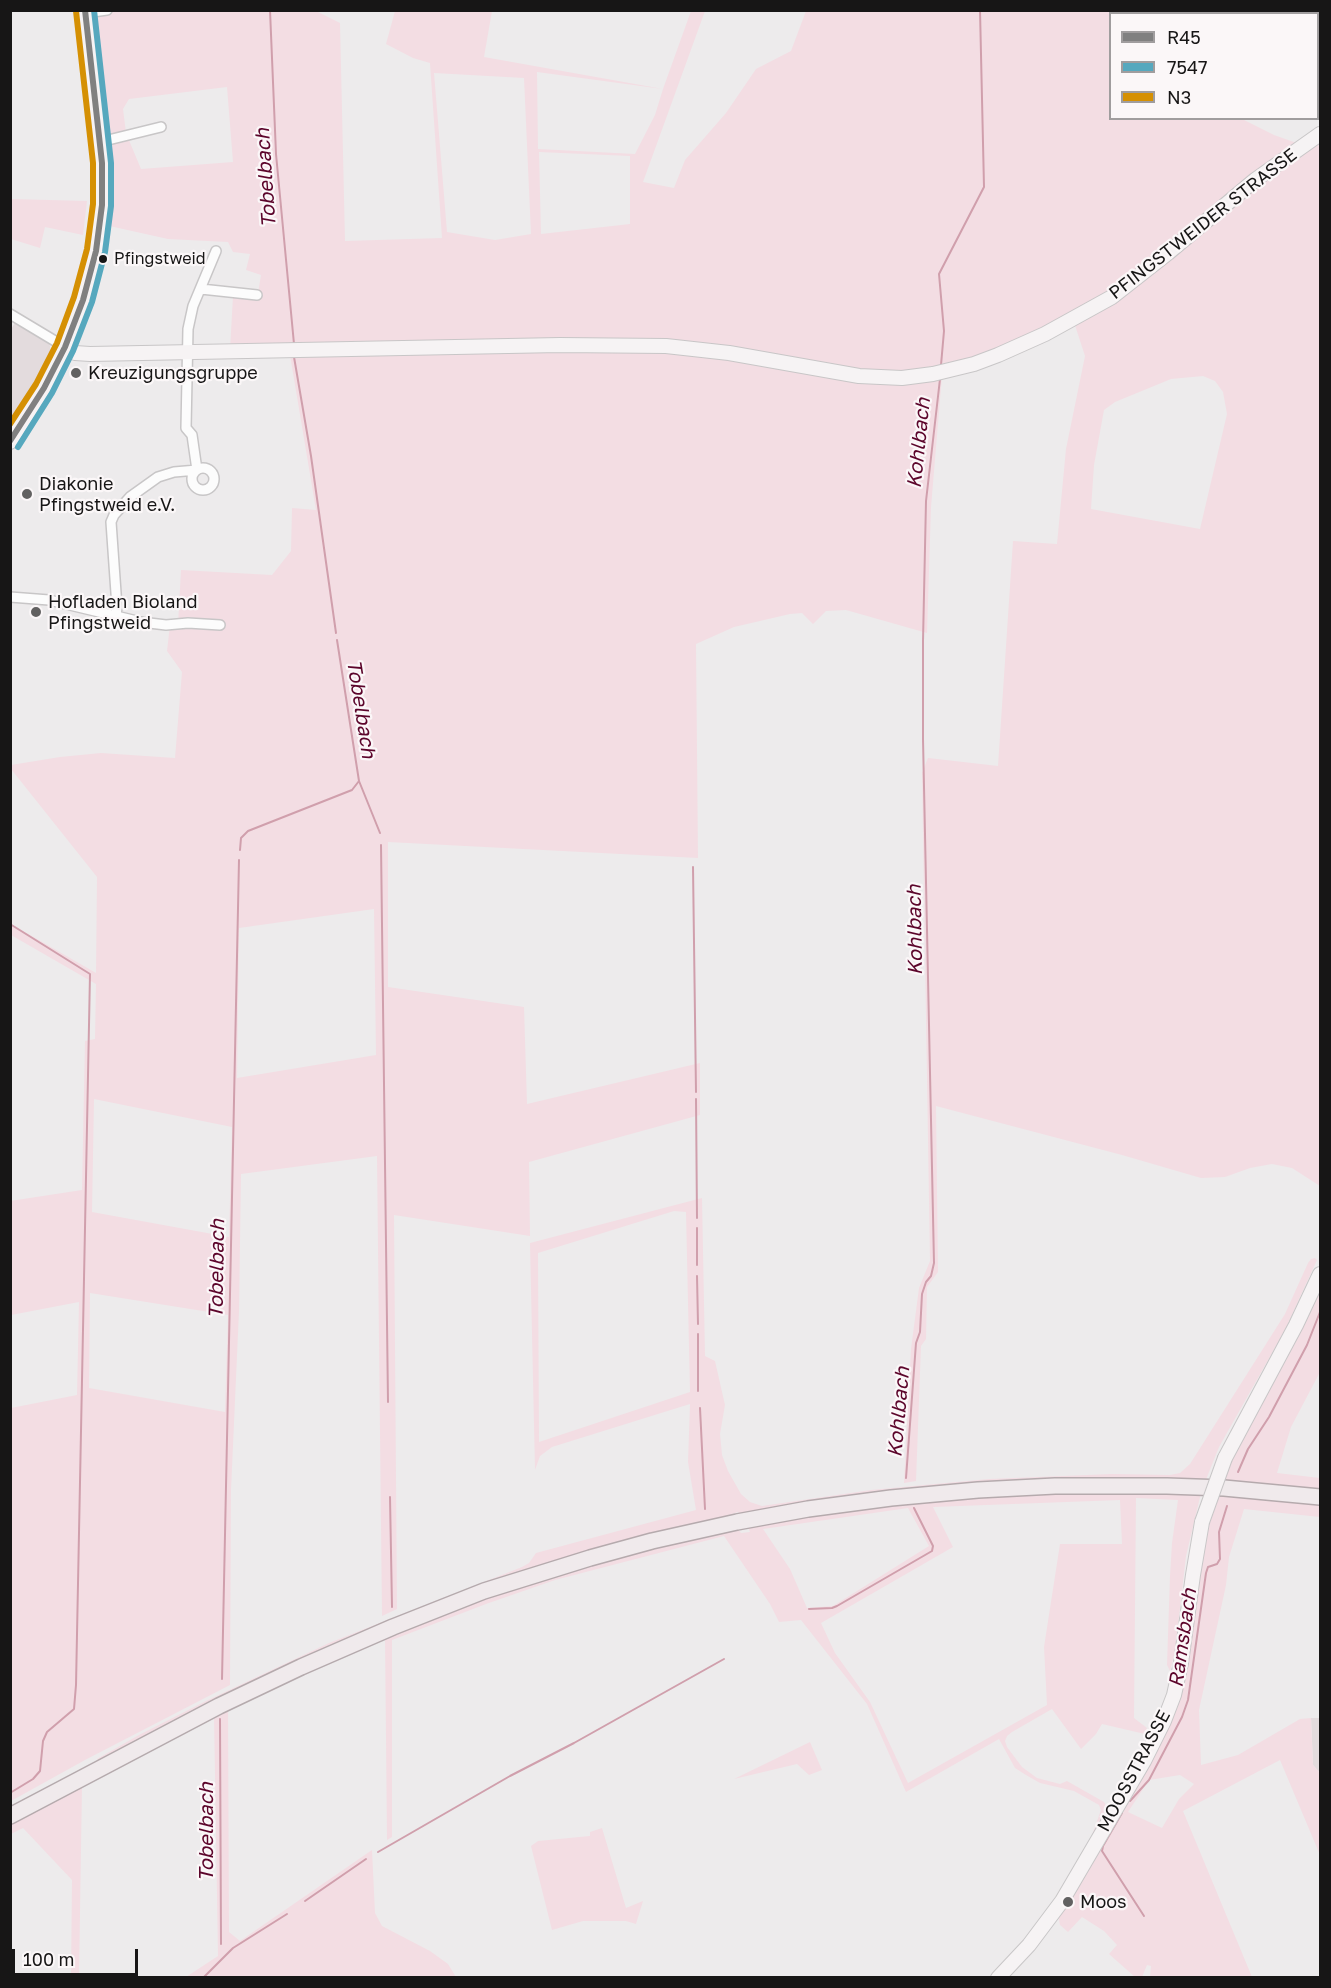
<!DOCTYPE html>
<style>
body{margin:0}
#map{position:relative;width:1331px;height:1988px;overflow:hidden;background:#edebec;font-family:"Golos Text",sans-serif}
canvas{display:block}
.frame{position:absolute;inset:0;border:12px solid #171616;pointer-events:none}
.legend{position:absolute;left:1109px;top:12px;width:210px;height:108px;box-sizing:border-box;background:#fbf7f8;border:2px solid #a09d9e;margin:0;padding:8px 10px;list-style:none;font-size:18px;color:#171616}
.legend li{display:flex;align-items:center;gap:12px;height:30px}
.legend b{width:30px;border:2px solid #a09d9e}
.scale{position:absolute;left:12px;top:1949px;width:126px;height:27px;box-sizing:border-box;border:3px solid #171616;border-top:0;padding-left:8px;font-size:18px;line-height:21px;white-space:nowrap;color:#171616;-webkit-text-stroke:4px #fbf7f8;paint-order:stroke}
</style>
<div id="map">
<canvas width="1331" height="1988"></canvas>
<div class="frame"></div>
<ul class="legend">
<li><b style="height:8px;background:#808080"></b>R45</li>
<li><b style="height:8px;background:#56a8be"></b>7547</li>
<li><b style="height:8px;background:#d59003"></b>N3</li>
</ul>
<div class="scale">100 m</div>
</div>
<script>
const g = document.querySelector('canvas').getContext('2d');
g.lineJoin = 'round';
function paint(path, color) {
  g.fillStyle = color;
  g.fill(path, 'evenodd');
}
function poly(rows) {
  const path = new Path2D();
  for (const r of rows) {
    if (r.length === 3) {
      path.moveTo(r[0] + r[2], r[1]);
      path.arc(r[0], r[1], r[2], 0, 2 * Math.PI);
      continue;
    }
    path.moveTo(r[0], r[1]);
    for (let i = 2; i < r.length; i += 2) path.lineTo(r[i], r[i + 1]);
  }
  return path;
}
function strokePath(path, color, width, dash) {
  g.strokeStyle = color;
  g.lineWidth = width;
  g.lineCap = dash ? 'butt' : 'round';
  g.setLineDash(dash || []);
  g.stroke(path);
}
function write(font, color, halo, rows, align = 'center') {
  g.font = font + ' "Golos Text",sans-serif';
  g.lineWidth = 4.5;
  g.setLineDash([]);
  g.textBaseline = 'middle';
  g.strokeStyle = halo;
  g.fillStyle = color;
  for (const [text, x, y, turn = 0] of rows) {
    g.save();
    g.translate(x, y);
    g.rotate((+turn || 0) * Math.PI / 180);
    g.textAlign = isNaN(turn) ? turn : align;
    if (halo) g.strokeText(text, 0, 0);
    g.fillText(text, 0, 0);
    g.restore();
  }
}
const built = poly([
 [16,321,49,341,51,352,11,422,10,331],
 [1311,1718,1320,1718,1320,1773,1313,1765]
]);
const green = poly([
 [125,10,314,10,340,23,345,241,442,238,430,63,413,58,386,44,395,11,492,11,484,57,663,89,691,11,705,11,643,182,674,188,685,160,726,113,756,69,791,51,806,11,1140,11,1142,13,1110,14,1110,118,1242,119,1274,135,1308,147,1320,139,1320,1186,1292,1168,1272,1164,1250,1168,1225,1177,1201,1178,1122,1155,936,1106,938,1272,927,1287,926,1339,921,1346,916,1481,904,1483,911,1349,919,1288,930,1261,922,773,928,758,998,766,1013,541,1057,544,1066,449,1085,356,1072,316,1038,334,976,360,950,367,897,374,858,372,723,349,722,356,867,381,892,381,942,376,931,507,927,633,846,610,826,611,813,624,802,613,790,614,734,627,696,644,698,858,388,842,388,987,524,1007,527,1104,700,1063,700,1115,529,1162,530,1236,394,1215,397,1609,382,1616,377,1156,241,1174,239,1311,231,1490,230,1685,85,1760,11,1801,11,1408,77,1395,79,1302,11,1315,10,1201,82,1190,85,1041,95,1039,96,984,11,935,11,924,96,973,97,877,11,769,11,765,60,757,101,753,175,758,182,672,167,651,170,625,178,625,181,570,272,575,291,551,292,508,316,510,290,355,628,349,704,352,703,346,638,342,296,347,230,350,233,296,257,299,261,275,246,270,250,254,233,252,228,242,168,239,105,225,105,148,93,21,97,14],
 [537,72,663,89,655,115,635,154,538,149],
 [434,73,524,78,531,234,495,240,447,232],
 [227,87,233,162,141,169,126,133,123,109,129,99],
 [539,152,630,156,630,224,541,234],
 [1203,376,1215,381,1223,392,1227,414,1200,529,1091,509,1094,465,1104,410,1115,402,1171,379],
 [374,909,376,1055,237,1078,239,928],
 [94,1099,232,1127,229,1237,92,1212],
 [90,1293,228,1315,225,1412,89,1388],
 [11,199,87,201,83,235,45,227,40,248,11,239],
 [702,1198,705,1356,715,1361,725,1405,720,1434,722,1455,728,1471,741,1494,750,1502,762,1506,871,1490,989,1479,1112,1474,1170,1475,1180,1473,1190,1464,1285,1314,1308,1263,1311,1259,1315,1258,1317,1260,1285,1330,1219,1447,1205,1482,1152,1480,741,1516,738,1512,729,1515,730,1518,574,1557,98,1761,97,1759,139,1735,206,1701,329,1643,522,1567,529,1563,536,1553,696,1510,688,1462,690,1404,552,1447,540,1456,535,1470,530,1243],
 [674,1211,686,1212,690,1392,539,1442,538,1253],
 [1320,1285,1320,1372,1291,1427,1277,1473,1320,1478,1320,1492,1222,1483,1232,1454],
 [1097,1491,1201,1493,1186,1556,1175,1651,1170,1671,1167,1665,1170,1576,1172,1543,1178,1500,1136,1498,1134,1718,1147,1728,1145,1734,1102,1724,1096,1734,1081,1749,1052,1709,1012,1732,1007,1736,1005,1741,1007,1747,1022,1767,1037,1778,1060,1784,1067,1781,1104,1802,1107,1807,1092,1835,1101,1810,1099,1805,1074,1791,1040,1783,1026,1775,1015,1768,999,1739,906,1792,867,1704,801,1620,779,1622,770,1604,724,1536,555,1580,486,1604,392,1640,392,1837,387,1840,385,1636,467,1604,594,1564,738,1529,741,1533,750,1532,748,1527,824,1513,930,1500,988,1495],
 [1120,1500,1122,1544,1060,1544,1044,1647,1047,1705,908,1783,870,1702,835,1653,821,1623,953,1547,933,1507],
 [908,1508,929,1546,833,1606,807,1608,790,1569,763,1529],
 [1218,1495,1320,1504,1320,1517,1244,1509,1229,1557,1226,1585,1199,1710,1201,1765,1238,1755,1300,1719,1311,1718,1313,1765,1320,1773,1320,1855,1280,1760,1183,1811,1252,1977,1150,1977,1151,1966,1147,1965,1142,1977,1135,1977,1109,1954,1117,1945,1104,1931,1082,1917,1068,1932,1060,1925,1058,1915,1167,1726,1201,1552],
 [1180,1775,1194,1784,1179,1799,1162,1828,1128,1812,1149,1780],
 [228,1707,229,1932,240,1941,372,1850,375,1913,382,1926,430,1951,448,1964,456,1977,186,1977,218,1956,214,1715],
 [810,1742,822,1770,809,1775,797,1764,734,1779],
 [82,1785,79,1977,71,1977,72,1880,23,1828,11,1834,10,1823],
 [602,1828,626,1908,643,1901,636,1924,626,1921,583,1921,552,1930,531,1846,538,1841,590,1836,590,1832]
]);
const stream = poly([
 [270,10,276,154,294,344],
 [294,357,311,456,336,633],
 [941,365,944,331,939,274,984,187,980,10],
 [359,781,380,833],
 [381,845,388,1402],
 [240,850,241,838,248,831,352,790,359,781,337,640],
 [693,867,696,1092],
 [10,924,90,974,76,1685,74,1709,47,1732,43,1741,40,1771,33,1779,10,1793],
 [696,1099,697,1218],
 [697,1228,697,1265],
 [697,1276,698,1324],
 [698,1334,698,1391],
 [700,1408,705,1509],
 [1238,1472,1248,1449,1269,1417,1307,1345,1320,1312],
 [906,1478,916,1343,920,1332,922,1294,926,1282,931,1276,934,1263,923,739,923,641,926,501,940,379],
 [390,1497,392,1607],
 [809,1609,832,1608,837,1606,932,1551,933,1546,914,1508],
 [222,1679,239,860],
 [220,1719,221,1944],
 [1130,1801,1149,1780,1182,1717,1188,1700,1206,1573,1208,1567,1217,1564,1220,1559,1219,1532,1227,1506],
 [1122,1813,1103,1846,1102,1851,1144,1916],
 [378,1852,510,1776,574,1743,724,1659],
 [305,1901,366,1859],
 [203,1978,233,1948,287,1914]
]);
const street = poly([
 [85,13,107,10],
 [100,142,161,127],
 [201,289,257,295],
 [10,314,65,347],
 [203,479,11],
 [10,597,49,600,141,622,166,625,188,623,220,625],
 [116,616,117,607,111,522,114,515,130,497,158,477,174,472,197,470,192,435,186,428,188,329,193,306,216,251]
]);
const secondary = poly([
 [65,347,75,353,90,354,560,345,666,346,729,353,859,376,902,378,933,374,974,364,998,355,1045,334,1112,297,1168,253,1255,180,1320,134],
 [10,442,44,388,65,347,83,300,96,251,102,205,102,163,85,10],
 [1225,1458,1296,1325,1320,1274],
 [998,1978,1029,1945,1062,1901,1144,1761,1164,1721,1174,1695,1181,1663,1193,1575,1202,1522]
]);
const primary = poly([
 [10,1816,219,1706,301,1667,393,1627,484,1591,590,1558,652,1541,737,1522,808,1509,891,1498,978,1490,1055,1486,1167,1486,1224,1488,1320,1497]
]);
const secondaryBridge = poly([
 [1202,1522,1225,1458]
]);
const bus1 = poly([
 [10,441,44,388,65,347,83,300,96,251,102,205,102,163,85,10]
]);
const bus2 = poly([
 [18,447,52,393,73,351,92,302,105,252,111,206,111,163,94,10]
]);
const bus3 = poly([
 [10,424,36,384,57,343,74,297,87,249,93,204,93,163,76,11]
]);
const markers = [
 [103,259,5,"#171616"],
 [76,373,6,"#626161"],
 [27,494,6,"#626161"],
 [36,612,6,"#626161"],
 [1068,1902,6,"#626161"]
];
const busNames = [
 ["Pfingstweid",114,259]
];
const streetNames = [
 ["PFINGSTWEIDER STRASSE",1203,224,-38],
 ["MOOSSTRASSE",1134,1771,-62]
];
const poiNames = [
 ["Kreuzigungsgruppe",88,373],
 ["Diakonie",39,484],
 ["Pfingstweid e.V.",39,505],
 ["Hofladen Bioland",48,602],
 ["Pfingstweid",48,623],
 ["Moos",1080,1902]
];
const waterNames = [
 ["Tobelbach",266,178,-94],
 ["Kohlbach",919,443,-84],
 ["Tobelbach",361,709,81],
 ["Kohlbach",915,930,-91],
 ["Tobelbach",217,1269,-89],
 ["Kohlbach",899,1412,-85],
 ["Ramsbach",1183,1638,-82],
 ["Tobelbach",207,1832,-90]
];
paint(built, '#e3dbdd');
paint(green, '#f3dde3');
strokePath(stream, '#d09fac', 2);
strokePath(street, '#c8c6c7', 12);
strokePath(secondary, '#c8c6c7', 16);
strokePath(primary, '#b5aaad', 18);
strokePath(street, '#fcfcfc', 9);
strokePath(secondary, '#f6f3f4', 14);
strokePath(primary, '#f0eaec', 15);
strokePath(secondaryBridge, '#c8c6c7', 16, []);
strokePath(secondaryBridge, '#f6f3f4', 14);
strokePath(bus1, '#808080', 6);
strokePath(bus2, '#56a8be', 6);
strokePath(bus3, '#d59003', 6);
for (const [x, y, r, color] of markers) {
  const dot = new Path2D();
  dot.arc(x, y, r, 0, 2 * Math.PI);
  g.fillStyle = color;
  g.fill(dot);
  strokePath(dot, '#fbf7f8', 2);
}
write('16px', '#171616', '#fbf7f8', busNames, 'left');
write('18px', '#171616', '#fbf7f8', streetNames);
write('18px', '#171616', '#fbf7f8', poiNames, 'left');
write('italic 20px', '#5c052b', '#fbf7f8', waterNames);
</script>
